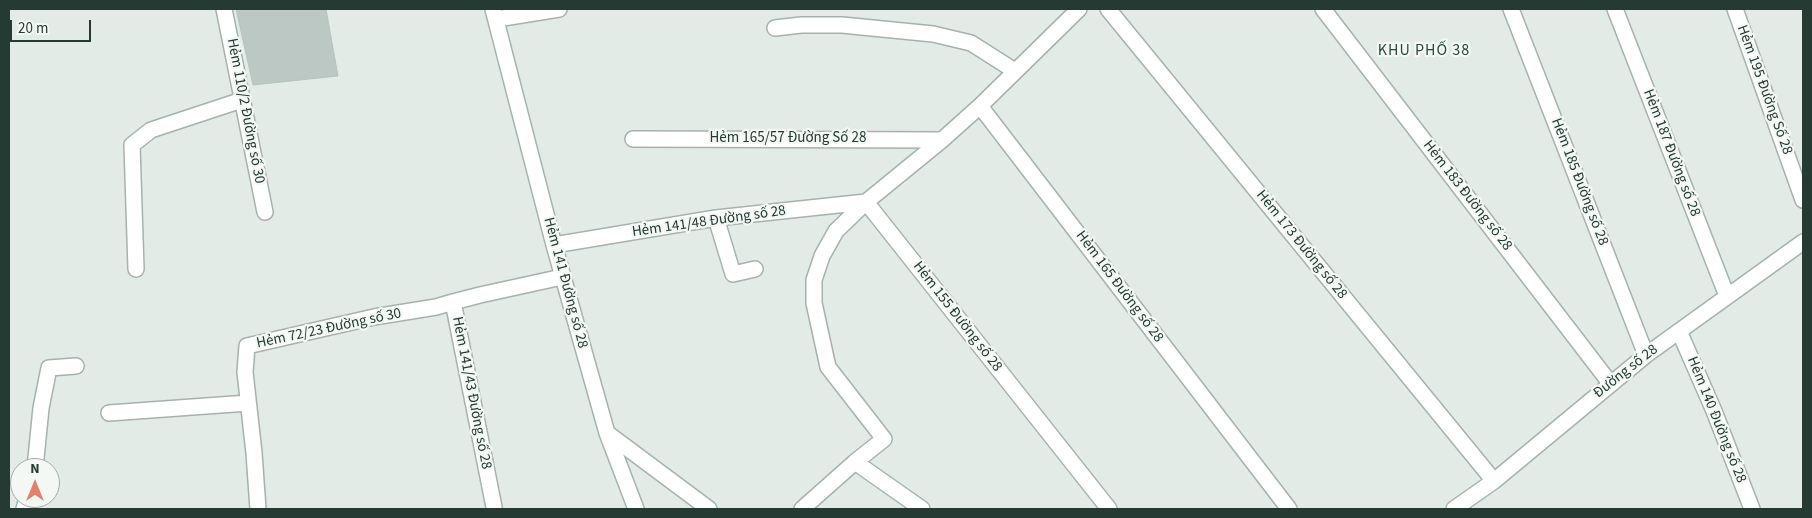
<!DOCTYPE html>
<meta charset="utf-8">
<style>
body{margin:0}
#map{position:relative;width:1812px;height:518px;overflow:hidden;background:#e3ebe7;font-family:"Source Sans 3",sans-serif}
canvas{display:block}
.frame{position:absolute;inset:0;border:10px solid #253a33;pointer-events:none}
.north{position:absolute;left:10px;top:458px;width:50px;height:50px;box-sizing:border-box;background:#f3f8f5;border:1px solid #a1aca7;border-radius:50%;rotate:0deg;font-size:14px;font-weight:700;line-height:20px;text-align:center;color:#253a33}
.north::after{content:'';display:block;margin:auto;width:18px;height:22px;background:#e1816c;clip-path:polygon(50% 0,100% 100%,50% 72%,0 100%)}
.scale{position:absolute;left:10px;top:20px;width:81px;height:22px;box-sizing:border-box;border:2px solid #253a33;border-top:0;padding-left:6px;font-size:15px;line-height:18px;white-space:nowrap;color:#253a33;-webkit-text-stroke:4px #f3f8f5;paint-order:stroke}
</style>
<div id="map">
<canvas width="1812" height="518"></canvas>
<div class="frame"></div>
<div class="north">N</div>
<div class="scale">20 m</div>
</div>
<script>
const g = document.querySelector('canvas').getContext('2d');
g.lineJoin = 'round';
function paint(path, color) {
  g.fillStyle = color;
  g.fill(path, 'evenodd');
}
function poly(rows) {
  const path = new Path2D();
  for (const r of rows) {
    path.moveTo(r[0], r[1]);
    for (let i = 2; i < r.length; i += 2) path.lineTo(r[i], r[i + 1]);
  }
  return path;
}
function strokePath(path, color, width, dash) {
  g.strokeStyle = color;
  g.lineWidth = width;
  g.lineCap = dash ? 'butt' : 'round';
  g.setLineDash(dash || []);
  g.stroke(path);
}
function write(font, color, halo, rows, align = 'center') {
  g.font = font + ' "Source Sans 3",sans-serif';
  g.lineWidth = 4.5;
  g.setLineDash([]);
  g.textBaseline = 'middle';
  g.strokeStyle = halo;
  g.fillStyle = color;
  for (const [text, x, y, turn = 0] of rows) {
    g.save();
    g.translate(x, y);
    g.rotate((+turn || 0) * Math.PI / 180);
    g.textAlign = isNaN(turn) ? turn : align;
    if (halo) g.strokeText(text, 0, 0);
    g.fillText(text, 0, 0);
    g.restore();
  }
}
const building = poly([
 [236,9,326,9,338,76,253,85,236,9]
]);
const minor = poly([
 [224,9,265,212],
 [493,9,554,245,607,433,709,509],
 [1108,9,1494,481],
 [1323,9,1610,383],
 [1511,9,1646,355],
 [1615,9,1727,296],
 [1735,9,1803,200],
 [497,19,559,9],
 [775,28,801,25,842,25,933,34,971,43,1015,71],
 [980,106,1079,9],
 [633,139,942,140],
 [866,202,836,231,822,256,814,280,814,303,828,367,884,439,855,462,922,509],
 [716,218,733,274,755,269],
 [554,245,716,218,866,202],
 [136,269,132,145,151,130,242,100],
 [1679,331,1714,411,1752,509],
 [109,413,248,403],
 [607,433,636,509],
 [35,468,41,408,49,368,76,366],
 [494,507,453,302,480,295,562,277],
 [24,509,27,498],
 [258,509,254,453,245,372,247,346,374,317,436,307,453,302],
 [802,509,855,462],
 [1109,509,866,202,942,140,980,106,1289,509],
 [1454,509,1494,481,1646,355,1803,242]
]);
const streetNames = [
 ["Hẻm 195 Đường Số 28",1764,90,70],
 ["Hẻm 110/2 Đường số 30",245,111,79],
 ["Hẻm 165/57 Đường Số 28",788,139],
 ["Hẻm 187 Đường số 28",1671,153,69],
 ["Hẻm 185 Đường số 28",1579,182,69],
 ["Hẻm 183 Đường số 28",1467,196,52],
 ["Hẻm 141/48 Đường số 28",709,222,-8],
 ["Hẻm 173 Đường số 28",1301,245,51],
 ["Hẻm 141 Đường số 28",565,283,75],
 ["Hẻm 165 Đường số 28",1119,287,53],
 ["Hẻm 155 Đường số 28",957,317,52],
 ["Hẻm 72/23 Đường số 30",329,329,-12],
 ["Đường số 28",1626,372,-38],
 ["Hẻm 141/43 Đường số 28",471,393,79],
 ["Hẻm 140 Đường số 28",1716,420,68]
];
const neighbourhoodNames = [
 ["KHU PHỐ 38",1424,51]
];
paint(building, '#bcc8c3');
strokePath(building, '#b6c4bd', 1);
strokePath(minor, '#a6b2ad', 18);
strokePath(minor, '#fff', 15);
write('15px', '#253a33', '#f3f8f5', streetNames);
g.letterSpacing = '1px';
write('16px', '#244a3e', '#f3f8f5', neighbourhoodNames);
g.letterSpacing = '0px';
</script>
